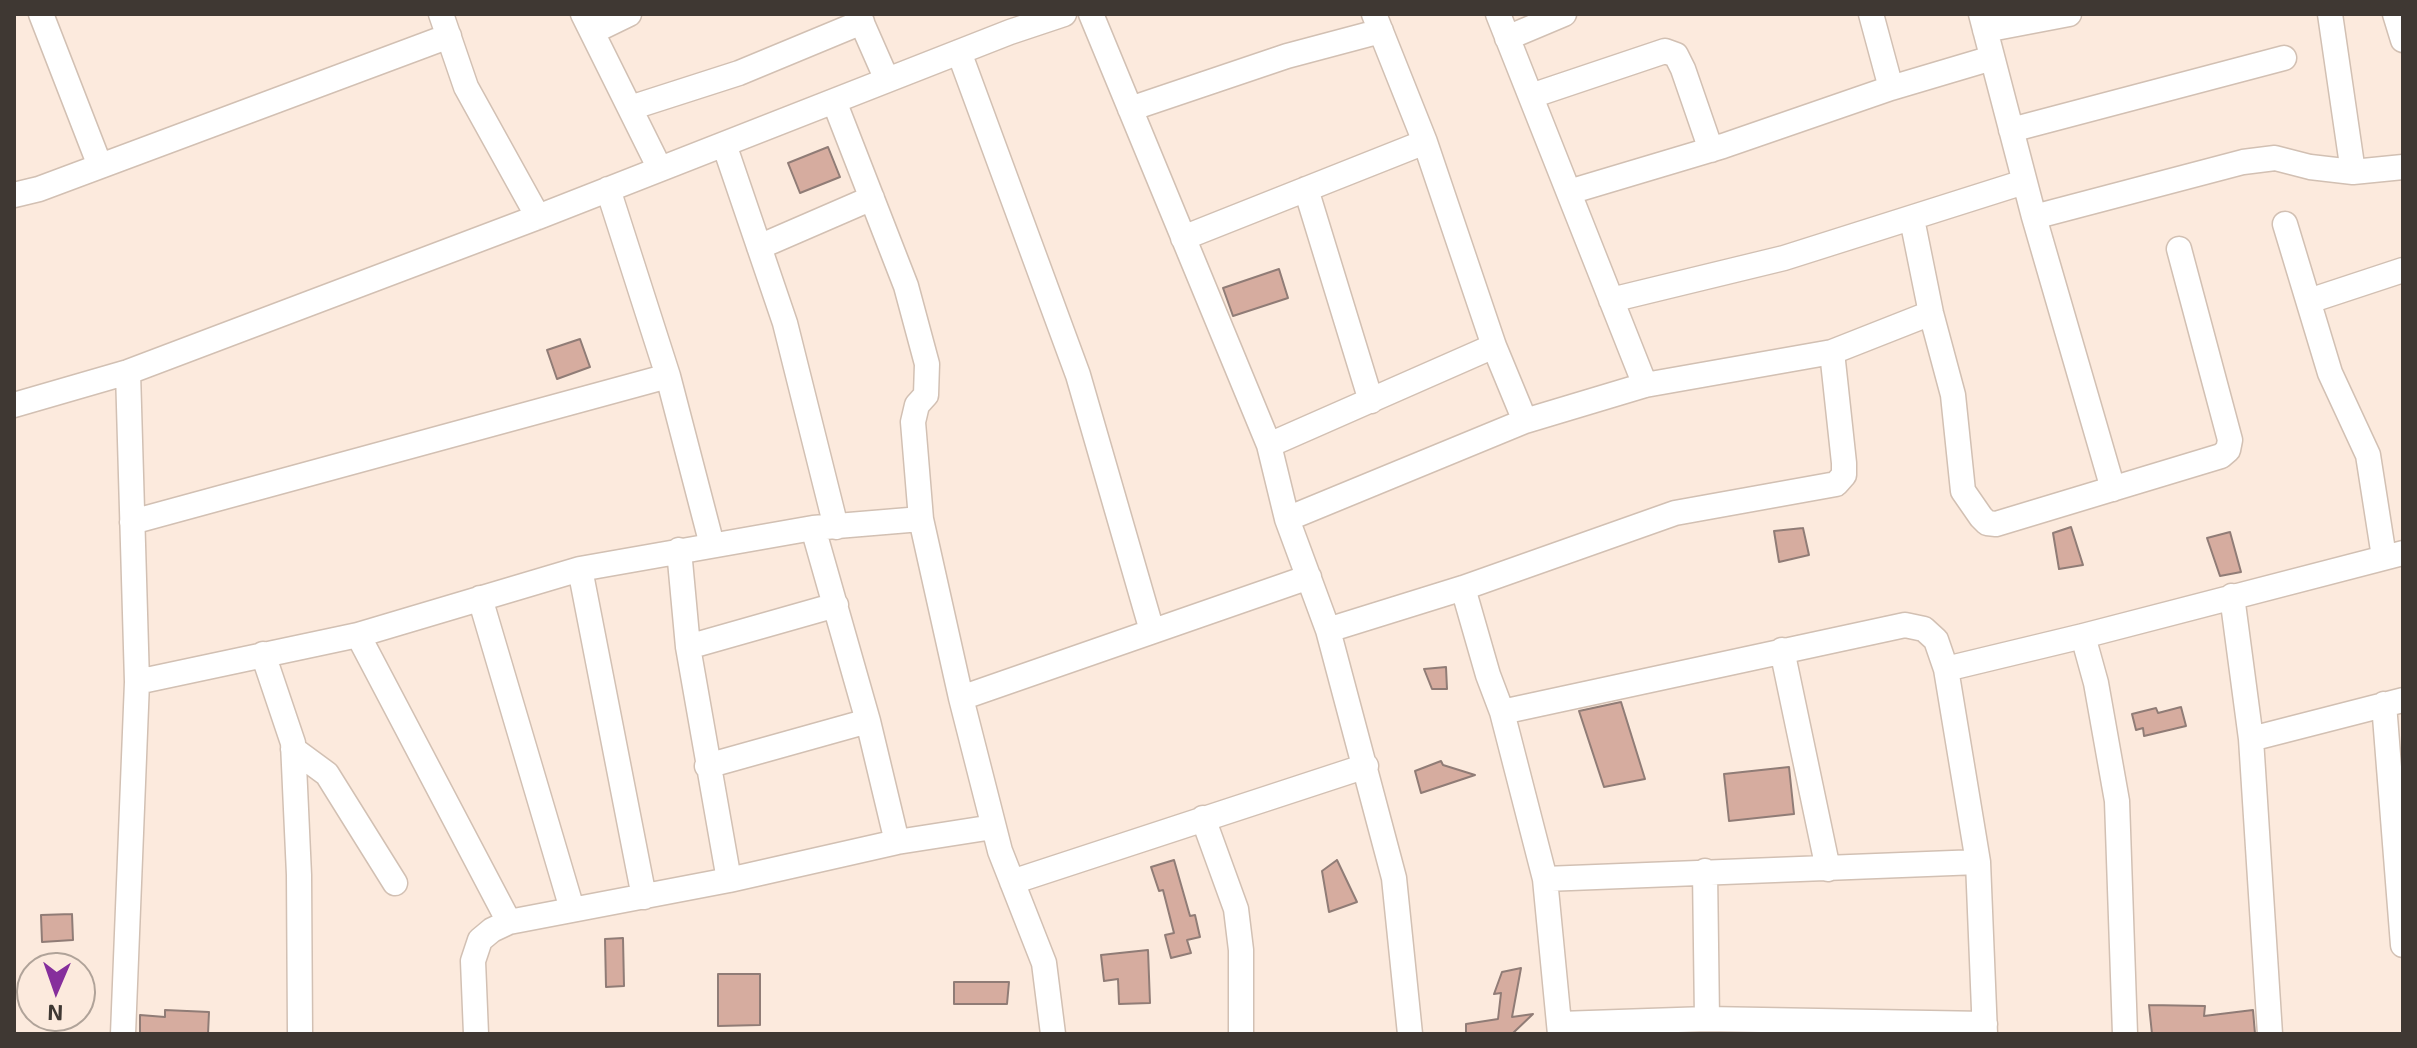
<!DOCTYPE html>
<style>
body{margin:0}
#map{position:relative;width:2417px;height:1048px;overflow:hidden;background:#fceadd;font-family:"Exo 2",sans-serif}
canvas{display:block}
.frame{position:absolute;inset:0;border:16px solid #3f3833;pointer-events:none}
.north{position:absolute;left:16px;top:952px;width:80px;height:80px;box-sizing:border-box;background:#fceadd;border:2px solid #b0a399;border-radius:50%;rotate:182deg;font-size:22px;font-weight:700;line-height:32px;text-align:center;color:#3f3833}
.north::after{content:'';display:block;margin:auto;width:28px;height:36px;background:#862f9c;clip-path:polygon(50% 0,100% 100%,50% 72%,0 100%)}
</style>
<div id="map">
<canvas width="2417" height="1048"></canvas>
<div class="frame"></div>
<div class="north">N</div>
</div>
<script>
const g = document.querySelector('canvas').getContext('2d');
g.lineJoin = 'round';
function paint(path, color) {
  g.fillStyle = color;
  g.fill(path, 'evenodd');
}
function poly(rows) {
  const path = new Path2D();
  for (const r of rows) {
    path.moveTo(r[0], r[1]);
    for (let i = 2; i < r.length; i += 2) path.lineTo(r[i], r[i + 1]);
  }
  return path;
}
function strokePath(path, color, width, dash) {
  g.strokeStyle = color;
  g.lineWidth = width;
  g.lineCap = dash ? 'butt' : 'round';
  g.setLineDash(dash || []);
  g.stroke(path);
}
const building = poly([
 [828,147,840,177,800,193,788,163,828,147],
 [1279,269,1288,298,1233,316,1223,288,1279,269],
 [580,339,590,367,557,379,547,350,580,339],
 [2071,527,2083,565,2059,569,2053,533,2071,527],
 [1803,528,1809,555,1779,562,1774,531,1803,528],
 [2230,532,2241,572,2220,576,2207,538,2230,532],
 [1446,667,1447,689,1432,689,1424,669,1446,667],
 [1621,702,1645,779,1604,787,1579,711,1621,702],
 [2181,707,2186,726,2144,736,2143,728,2136,730,2132,714,2156,708,2158,713,2181,707],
 [1441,761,1443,765,1475,775,1421,793,1415,771,1441,761],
 [1789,767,1794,814,1729,821,1724,774,1789,767],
 [1174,860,1190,916,1195,915,1200,937,1187,940,1191,953,1171,958,1165,935,1174,933,1163,890,1159,891,1151,867,1174,860],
 [1337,860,1357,902,1329,912,1322,871,1337,860],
 [72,914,73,940,42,942,41,915,72,914],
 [623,938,624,986,606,987,605,939,623,938],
 [1148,950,1150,1003,1119,1004,1118,979,1104,981,1101,955,1148,950],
 [1521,968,1512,1017,1533,1014,1512,1034,1466,1034,1466,1024,1498,1019,1501,993,1494,994,1502,972,1521,968],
 [718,974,760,974,760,1025,718,1026,718,974],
 [954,982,1009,982,1007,1004,954,1004,954,982],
 [2149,1005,2205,1006,2204,1016,2253,1010,2255,1034,2152,1034,2149,1005],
 [165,1010,209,1012,208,1034,140,1034,140,1015,165,1017,165,1010]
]);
const minor = poly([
 [41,14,100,166],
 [441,14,466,87,538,217],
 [583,14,660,169],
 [858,14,887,80],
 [1091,14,1269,445,1287,519,1328,630,1394,878,1410,1034],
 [1374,14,1425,142,1494,346,1525,421],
 [1498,14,1645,385],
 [1871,14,1891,88],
 [1981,14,2034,217,2113,489],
 [2330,14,2353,172],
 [2395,14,2403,40],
 [1985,30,2069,14],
 [592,32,629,14],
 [1507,38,1564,14],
 [959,52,1078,375,1152,631],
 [1531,96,1665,51,1676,55,1683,69,1711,150],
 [834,101,906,286,927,364,926,395,917,405,913,422,921,519,961,698,1000,851,1044,963,1053,1034],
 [630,108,739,73,862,22],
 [1130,109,1287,56,1381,31],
 [2011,130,2284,58],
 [724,144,785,323,836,527],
 [608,189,668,376,712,545],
 [1306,189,1371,401],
 [1569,192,1723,146,1891,88,1992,58],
 [14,195,39,189,449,36],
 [2034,217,2243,162,2275,158,2310,167,2353,172,2403,167],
 [1912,219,1931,313,1953,395,1963,491,1981,517,1987,523,1996,524,2221,456,2228,450,2230,440,2179,249],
 [2285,224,2330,373,2368,455,2384,557],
 [1183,238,1425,142],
 [759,247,872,198],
 [1611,300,1784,258,2024,182],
 [2309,301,2403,270],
 [14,405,128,372,538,217,1010,32,1064,14],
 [1269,445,1494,346],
 [1287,519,1525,421,1645,385,1832,352,1931,313],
 [132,522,668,376],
 [813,528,868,721,897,842],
 [679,550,688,647,729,880],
 [580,569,644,897],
 [1463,588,1488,675,1502,712,1545,879,1560,1034],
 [2232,596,2251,739,2270,1034],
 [480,598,572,909],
 [1328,630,1463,588,1675,513,1836,484,1844,475,1844,463,1832,352],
 [358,635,509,922],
 [2083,636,2096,683,2117,801,2125,1034],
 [688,647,836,605],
 [1782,650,1828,869],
 [263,654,293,743,299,875,300,1034],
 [1946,669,2083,636,2403,553],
 [137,682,358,635,580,569,813,528,921,519],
 [961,698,1309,577],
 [2384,704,2403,945],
 [1502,712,1905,625,1924,629,1936,640,1946,669,1978,862,1985,1034],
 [2251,739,2403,700],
 [293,749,327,774,395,883],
 [707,766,868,721],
 [1203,818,1236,909,1241,950,1241,1034],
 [1705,871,1707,1019],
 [1545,879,1978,862],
 [1012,882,1366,766],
 [1560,1024,1707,1019,1985,1024],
 [123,1034,137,682,128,372],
 [476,1034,473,961,480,940,492,930,509,922,729,880,897,842,993,827]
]);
paint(building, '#d6ac9f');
strokePath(building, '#907c76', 2);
strokePath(minor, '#d2c0b3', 27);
strokePath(minor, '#fff', 24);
</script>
